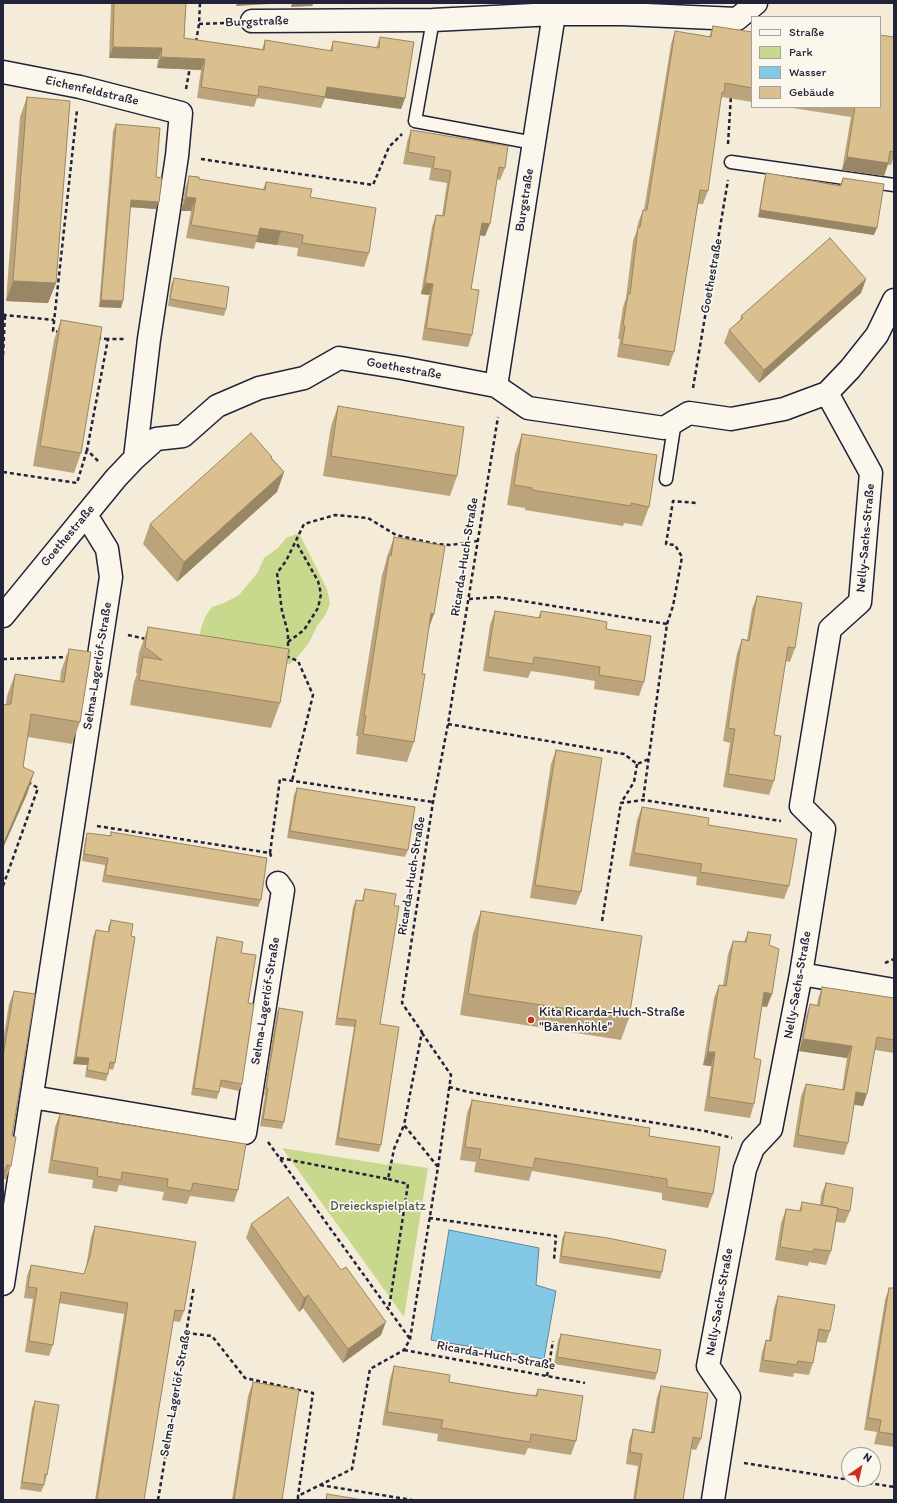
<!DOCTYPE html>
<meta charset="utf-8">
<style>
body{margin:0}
#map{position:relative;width:897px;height:1503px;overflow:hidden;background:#f4ecd9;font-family:Itim,sans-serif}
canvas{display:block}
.frame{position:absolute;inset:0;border:4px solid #22223b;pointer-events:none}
.legend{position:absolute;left:751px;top:16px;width:130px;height:92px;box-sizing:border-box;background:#fbf7ec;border:1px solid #a4a2a5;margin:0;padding:5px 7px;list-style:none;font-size:12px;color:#22223b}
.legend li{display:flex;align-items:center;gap:8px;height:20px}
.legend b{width:20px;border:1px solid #a4a2a5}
.north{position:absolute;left:841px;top:1447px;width:40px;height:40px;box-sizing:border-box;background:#fbf7ec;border:1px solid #a4a2a5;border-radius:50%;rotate:34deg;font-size:11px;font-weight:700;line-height:16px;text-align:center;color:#22223b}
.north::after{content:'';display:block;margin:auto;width:14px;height:18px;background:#c8321e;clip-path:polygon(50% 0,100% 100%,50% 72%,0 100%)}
</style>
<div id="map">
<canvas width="897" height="1503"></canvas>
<div class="frame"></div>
<ul class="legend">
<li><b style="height:5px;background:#fbf7ec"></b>Straße</li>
<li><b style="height:11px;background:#c8d98e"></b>Park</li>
<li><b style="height:11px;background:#83c8e4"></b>Wasser</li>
<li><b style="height:11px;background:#dabf8f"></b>Gebäude</li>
</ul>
<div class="north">N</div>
</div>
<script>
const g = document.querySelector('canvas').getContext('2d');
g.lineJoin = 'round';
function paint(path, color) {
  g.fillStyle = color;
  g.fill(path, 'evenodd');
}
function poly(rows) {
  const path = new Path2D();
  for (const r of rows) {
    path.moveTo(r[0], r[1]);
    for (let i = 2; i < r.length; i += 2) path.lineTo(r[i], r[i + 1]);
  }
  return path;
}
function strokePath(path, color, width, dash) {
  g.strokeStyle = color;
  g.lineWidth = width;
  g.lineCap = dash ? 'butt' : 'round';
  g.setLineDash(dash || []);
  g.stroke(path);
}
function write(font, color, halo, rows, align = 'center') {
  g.font = font + ' Itim,sans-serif';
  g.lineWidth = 3.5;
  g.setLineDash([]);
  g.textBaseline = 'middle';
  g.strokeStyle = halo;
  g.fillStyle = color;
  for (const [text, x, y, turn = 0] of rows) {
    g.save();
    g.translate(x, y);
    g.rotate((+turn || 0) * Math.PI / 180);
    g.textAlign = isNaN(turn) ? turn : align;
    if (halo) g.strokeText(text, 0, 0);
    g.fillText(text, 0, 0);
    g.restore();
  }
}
const green = poly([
 [299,533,327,589,330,603,326,614,317,626,310,641,301,653,290,664,277,663,199,640,201,628,205,617,212,607,224,603,239,595,258,572,264,558,278,548,286,538],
 [282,1148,388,1165,389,1162,428,1168,404,1317]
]);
const water = poly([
 [449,1230,539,1248,536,1285,556,1291,544,1359,431,1340,449,1230]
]);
const path = poly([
 [199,24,227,23],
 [196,42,199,24,200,3],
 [186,89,190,67],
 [728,144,731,95],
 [201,159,373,185,389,147,402,134],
 [3,314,5,315,54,320],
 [60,332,53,331,77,110],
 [97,338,108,339],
 [3,355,5,315],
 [693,388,728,180],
 [98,461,87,450,108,339,124,339],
 [3,472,77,483,87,450],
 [469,599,497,597,667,624,643,800],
 [667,624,673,606,682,557,675,545,666,544,673,501,697,503],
 [128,635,146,639],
 [288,642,304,630,318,608,321,594,318,581,296,542],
 [288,653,288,633,282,611,277,573,286,561,304,524,335,515,368,518,396,535,436,544,451,545,477,541],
 [286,656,298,661,313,695,292,781],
 [3,659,69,657],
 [448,724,624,754,637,764,649,759],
 [637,764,634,782,621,803,643,800,781,821],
 [97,826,270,853,272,859],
 [270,853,280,779,433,802],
 [3,886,38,788,28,782],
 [602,921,621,803],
 [885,963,894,959],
 [422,1033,451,1075,438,1167],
 [449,1087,468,1092,705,1131,732,1138],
 [268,1142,410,1339],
 [280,1158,388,1179,394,1149,404,1125],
 [388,1179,408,1184,389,1308],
 [429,1218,556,1236,554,1260],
 [186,1333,212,1336,245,1378,313,1393,298,1496],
 [404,1350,585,1383],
 [547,1376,553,1341],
 [744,1463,894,1487],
 [320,1485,412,1500],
 [158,1500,194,1286],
 [298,1500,298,1496,352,1469,370,1369,404,1350,410,1339,438,1167,404,1125,422,1032,402,1003,433,802,448,724,498,417]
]);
const lane = poly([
 [433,20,415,121,534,143],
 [731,162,894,185],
 [666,479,675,421]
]);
const street = poly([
 [252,21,433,20,554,14,623,14,737,19,756,3],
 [3,72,80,87,181,113,177,156,149,339,135,458],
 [496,386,554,14],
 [3,616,116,478,135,458,156,439,183,436,217,406,259,388,304,378,339,358,402,368,496,386,528,408,664,428,689,413,731,419,784,409,827,393,850,369,877,335,894,300],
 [801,974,894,990],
 [32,1097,245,1133,283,890,278,883],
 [3,1284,111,577,107,549,86,515],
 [713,1500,729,1397,708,1366,745,1169,753,1148,771,1129,801,974,824,829,801,806,830,629,860,602,871,473,827,393]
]);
const wall = poly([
 [111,3,186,3,184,38,262,49,265,40,330,51,333,41,376,48,380,37,405,98,401,109,325,98,321,108,257,98,254,107,197,98,201,70,157,68,158,59,109,58],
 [713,26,752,32,752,102,722,97,720,103,708,191,703,204,698,204,674,352,669,366,617,357,620,339,618,339,623,307,626,298,633,241,637,230,638,223,643,210,644,210,671,44,675,31,709,37],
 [894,37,894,156,891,165,888,165,884,176,842,170,851,117,786,107,880,107],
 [27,97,56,283,48,303,6,301,20,117],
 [116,124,156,177,156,209,130,207,121,308,99,307,113,131],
 [411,130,505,168,500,180,497,179,485,236,480,235,471,289,472,335,468,347,422,340,429,295,421,294,432,227,436,215,442,216,447,183,429,180,431,168,403,164,407,142],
 [766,173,840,185,843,178,874,235,758,217,764,180],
 [189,176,199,179,263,189,266,182,310,197,369,253,364,267,297,256,298,248,256,242,254,249,186,238,191,211,181,211,185,189],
 [174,278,226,309,224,316,168,306,171,285],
 [866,279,861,293,759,383,724,343,729,330,740,320,741,316],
 [61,320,81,453,74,473,33,466,54,340],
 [338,406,457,476,450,496,323,476,331,426],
 [522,434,649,507,642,526,624,523,623,526,525,510,525,508,507,505,515,454],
 [272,457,272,458,284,472,277,492,177,582,143,544,150,524],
 [394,537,429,628,422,674,414,742,407,762,356,754,358,736,356,736,382,575,385,565,387,557],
 [757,596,795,648,790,662,785,661,774,735,774,781,769,795,723,787,730,743,723,741,733,675,737,653,742,639,747,640,752,609],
 [495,611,538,618,541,611,606,629,644,682,639,696,594,689,595,681,551,674,531,671,528,678,483,671,490,625],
 [148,627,280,703,271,728,130,705,134,682,137,674,136,672,139,653],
 [69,649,80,722,72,744,28,737,23,767,34,772,27,794,3,848,3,705,6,704,7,696,15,674,60,681,61,671],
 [556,750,581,892,576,905,530,898,551,764],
 [297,788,408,850,405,857,287,838,294,795],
 [642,807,708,825,789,886,784,899,696,885,697,877,629,866,637,820],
 [111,832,261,900,258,907,102,882,105,865,82,861,85,840,87,833,110,836],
 [365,889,394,906,380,1024,381,1145,379,1152,335,1145,354,1027,335,1025,353,907,356,900,362,901,363,896],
 [481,911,629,1018,621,1040,460,1015,473,933],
 [111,920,131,936,115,1063,113,1070,109,1069,108,1074,106,1081,85,1077,87,1065,73,1064,93,937,96,930,108,932,108,927],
 [748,932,769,945,767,1007,762,1006,754,1058,754,1104,750,1118,704,1111,711,1066,703,1065,714,998,719,985,723,986,728,954,733,941,744,942],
 [217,937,241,953,248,1003,242,1084,239,1091,220,1087,219,1092,217,1099,191,1095,215,944],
 [822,987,894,998,894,1053,875,1050,863,1106,854,1105,848,1143,844,1155,793,1147,801,1096,806,1084,842,1090,847,1058,799,1051,806,1016,810,1004,817,1005,818,999],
 [14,991,11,1166,6,1179,3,1179,3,1041,9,1004],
 [279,1008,284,1122,282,1129,260,1126,265,1095,264,1095,276,1015],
 [472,1100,649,1136,713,1194,708,1208,662,1200,662,1193,532,1171,529,1181,474,1172,476,1162,460,1160,467,1113],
 [60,1114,238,1190,234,1202,190,1196,187,1204,175,1202,162,1200,164,1192,119,1185,117,1192,92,1188,93,1180,48,1173,55,1127],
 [826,1183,850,1211,845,1223,836,1222,831,1251,826,1265,809,1262,808,1266,775,1260,781,1223,786,1209,799,1211,802,1202,820,1205,821,1195],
 [251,1224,381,1335,343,1363,303,1308,299,1312,246,1238],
 [95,1226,184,1311,180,1322,173,1321,144,1500,95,1500,124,1314,59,1303,53,1345,49,1356,25,1352,33,1299,24,1298,27,1276,31,1265,84,1274,86,1267,91,1237],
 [565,1232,662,1272,660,1279,559,1263,562,1239],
 [894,1279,894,1447,874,1444,877,1432,864,1430,885,1300,889,1288,893,1288],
 [778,1296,830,1331,826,1343,817,1342,813,1363,809,1375,794,1373,793,1377,759,1372,762,1352,766,1340,769,1340,774,1308],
 [561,1334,657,1373,655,1380,554,1364,558,1341],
 [394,1366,449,1382,535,1396,538,1389,576,1441,571,1455,528,1448,525,1455,437,1441,438,1434,382,1425,390,1379],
 [253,1382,282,1500,232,1500,248,1396],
 [661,1386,701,1439,696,1450,691,1449,683,1500,633,1500,638,1466,626,1464,629,1441,633,1429,651,1432,657,1397],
 [35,1401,47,1475,45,1482,44,1482,44,1485,41,1492,20,1489,32,1408]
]);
const shadedWall = poly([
 [237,3,286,3,236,6],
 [292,3,314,3,312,6,291,7],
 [113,47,162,48,158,59,109,58],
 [161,57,205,59,201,70,157,68],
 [327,87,405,98,401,109,325,98],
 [847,157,888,163,884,176,842,170],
 [186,197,196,198,191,211,181,211],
 [131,200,159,202,156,209,128,207],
 [760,210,877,228,874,235,758,217],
 [482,223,490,224,485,236,478,235],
 [260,228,281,231,277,245,256,242,258,236],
 [866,279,861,293,759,383,764,370],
 [13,281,56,283,48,303,6,301],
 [425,283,433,284,429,295,421,294],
 [101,300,123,301,121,308,99,307],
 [284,472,277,492,177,582,184,562],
 [431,613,434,614,427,633],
 [34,772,27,794,3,848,3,845],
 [764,992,772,994,767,1007,759,1006],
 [803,1039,852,1046,847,1058,799,1051],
 [708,1052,715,1052,711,1066,703,1065],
 [76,1057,89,1058,87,1065,73,1064],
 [856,1092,867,1094,863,1106,852,1104],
 [308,1295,303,1308,299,1312,304,1298],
 [386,1322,381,1335,343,1363,348,1349]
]);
const building = poly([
 [114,3,186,3,184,38,264,50,265,40,332,51,333,41,379,48,380,37,414,42,405,98,327,87,325,97,259,86,258,96,201,87,205,59,161,57,162,48,113,47,114,3],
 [713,26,752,32,752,88,725,83,724,93,722,92,708,191,700,190,674,352,622,344,625,326,623,325,628,294,630,294,638,227,640,227,643,210,647,210,675,31,711,37,713,26],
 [880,35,894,37,894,152,890,151,888,163,847,157,855,107,880,107,880,35],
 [27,97,70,101,56,283,13,281,27,97],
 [116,124,160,128,156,177,162,178,159,202,131,200,123,301,101,300,116,124],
 [411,130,508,146,505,168,499,167,490,224,482,223,471,289,479,290,472,335,426,328,433,284,425,283,436,215,444,216,451,171,433,168,435,157,408,152,411,130],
 [766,173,841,186,843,178,884,184,877,228,760,210,766,173],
 [189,176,199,177,199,179,265,190,266,182,312,189,310,197,376,208,369,253,302,243,303,235,281,231,260,228,258,236,191,225,196,198,186,197,189,176],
 [830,238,866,279,764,370,729,330,743,318,741,316,830,238],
 [174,278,229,287,226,309,170,299,174,278],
 [61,320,102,327,81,453,40,446,61,320],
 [338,406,464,427,457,476,331,456,338,406],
 [251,433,272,457,271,458,284,472,184,562,150,524,251,433],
 [522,434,657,455,649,507,631,503,631,506,532,490,532,488,514,485,522,434],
 [394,537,445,546,434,614,431,613,422,674,425,674,414,742,363,734,366,716,364,716,389,555,391,556,394,537],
 [757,596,802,603,795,648,788,647,774,735,781,736,774,781,728,774,735,729,728,728,738,662,742,639,749,641,757,596],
 [495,611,540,618,541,611,586,618,607,622,606,629,651,636,644,682,599,675,600,667,556,660,534,657,533,664,488,657,495,611],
 [148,627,289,649,280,703,139,680,143,657,162,660,145,647,148,627],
 [69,649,91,652,80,722,31,714,23,767,34,772,3,845,3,705,11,704,15,674,64,682,69,649],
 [556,750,602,758,581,892,535,885,556,750],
 [297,788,415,807,408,850,290,831,297,788],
 [642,807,709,818,708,825,797,839,789,886,700,872,702,864,634,853,642,807],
 [111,832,267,858,261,900,105,875,108,858,84,854,87,833,111,836,111,832],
 [365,889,396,894,394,906,399,906,380,1024,399,1027,381,1145,338,1138,356,1020,337,1018,356,900,363,901,365,889],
 [481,911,642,936,629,1018,468,994,481,911],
 [111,920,133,924,131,936,135,937,115,1063,110,1062,108,1074,87,1070,89,1058,76,1057,96,930,109,932,111,920],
 [748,932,771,935,769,945,779,949,772,994,764,992,754,1058,761,1060,754,1104,709,1097,715,1052,708,1052,719,985,726,986,733,941,746,942,748,932],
 [217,937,243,942,241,953,256,955,248,1003,254,1004,242,1084,221,1080,219,1092,194,1088,217,937],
 [822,987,894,998,894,1040,877,1037,867,1094,856,1092,848,1143,798,1135,806,1084,844,1090,852,1046,803,1039,810,1004,819,1006,822,987],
 [14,991,35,994,12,1136,16,1137,11,1166,7,1165,3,1175,3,1056,14,991],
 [279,1008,303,1012,284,1122,263,1119,268,1088,266,1088,279,1008],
 [472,1100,650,1128,649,1136,720,1147,713,1194,667,1187,667,1179,535,1158,533,1168,479,1159,481,1149,465,1147,472,1100],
 [60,1114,246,1144,238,1190,193,1183,191,1191,167,1187,168,1179,122,1172,121,1180,97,1176,98,1168,52,1160,60,1114],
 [826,1183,853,1188,850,1211,838,1209,838,1208,822,1205,826,1183],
 [288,1197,341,1270,346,1267,386,1322,348,1349,308,1295,304,1298,251,1224,288,1197],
 [802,1202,838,1208,831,1251,814,1249,813,1252,780,1247,786,1209,801,1211,802,1202],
 [95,1226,196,1242,184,1311,175,1310,144,1500,97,1500,128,1303,61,1292,53,1345,29,1341,37,1288,28,1287,31,1265,84,1274,90,1256,95,1226],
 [565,1232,608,1238,666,1250,662,1272,561,1256,565,1232],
 [889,1288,894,1288,894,1434,879,1432,881,1420,868,1418,889,1288],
 [778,1296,835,1305,830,1331,819,1329,813,1363,798,1361,797,1365,763,1360,766,1340,771,1341,778,1296],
 [561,1334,661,1350,657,1373,557,1357,561,1334],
 [394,1366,450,1375,449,1382,515,1393,537,1396,538,1389,583,1396,576,1441,531,1434,530,1442,441,1428,443,1420,387,1412,394,1366],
 [253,1382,299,1390,282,1500,234,1500,253,1382],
 [661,1386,708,1393,701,1439,693,1437,683,1500,635,1500,642,1454,630,1452,633,1429,654,1433,661,1386],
 [35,1401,59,1405,47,1475,45,1474,44,1485,22,1482,35,1401],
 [327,1494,363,1500,326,1500,327,1494]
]);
const markers = [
 [531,1020,4,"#c8321e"]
];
const streetNames = [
 ["Burgstraße",257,22,-2],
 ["Eichenfeldstraße",92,91,13],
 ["Burgstraße",525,200,-81],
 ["Goethestraße",712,276,-80],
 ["Goethestraße",404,369,10],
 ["Goethestraße",68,536,-50],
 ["Nelly-Sachs-Straße",866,538,-85],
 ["Ricarda-Huch-Straße",465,557,-81],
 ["Selma-Lagerlöf-Straße",98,666,-81],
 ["Ricarda-Huch-Straße",412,876,-81],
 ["Nelly-Sachs-Straße",798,985,-80],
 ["Selma-Lagerlöf-Straße",266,1001,-81],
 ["Nelly-Sachs-Straße",720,1302,-80],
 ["Ricarda-Huch-Straße",496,1356,10],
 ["Selma-Lagerlöf-Straße",176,1393,-80]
];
const poiNames = [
 ["Kita Ricarda-Huch-Straße",539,1013],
 ["\"Bärenhöhle\"",539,1028]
];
const parkNames = [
 ["Dreieckspielplatz",378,1207]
];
paint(green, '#c8d98e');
paint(water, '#83c8e4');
strokePath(water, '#5c86a0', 1);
strokePath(lane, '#22223b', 15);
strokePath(street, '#22223b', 25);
strokePath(path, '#22223b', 2.5, [4, 3]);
strokePath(lane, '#fbf7ec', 12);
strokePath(street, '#fbf7ec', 22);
paint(wall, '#bba47b');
paint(shadedWall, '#998664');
paint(building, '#dabf8f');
strokePath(building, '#998664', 1);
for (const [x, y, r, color] of markers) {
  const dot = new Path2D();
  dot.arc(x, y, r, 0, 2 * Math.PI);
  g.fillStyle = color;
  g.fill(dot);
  strokePath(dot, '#fbf7ec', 1.5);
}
write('13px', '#22223b', '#fbf7ec', streetNames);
write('13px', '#22223b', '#fbf7ec', poiNames, 'left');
write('13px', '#545954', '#fbf7ec', parkNames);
</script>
